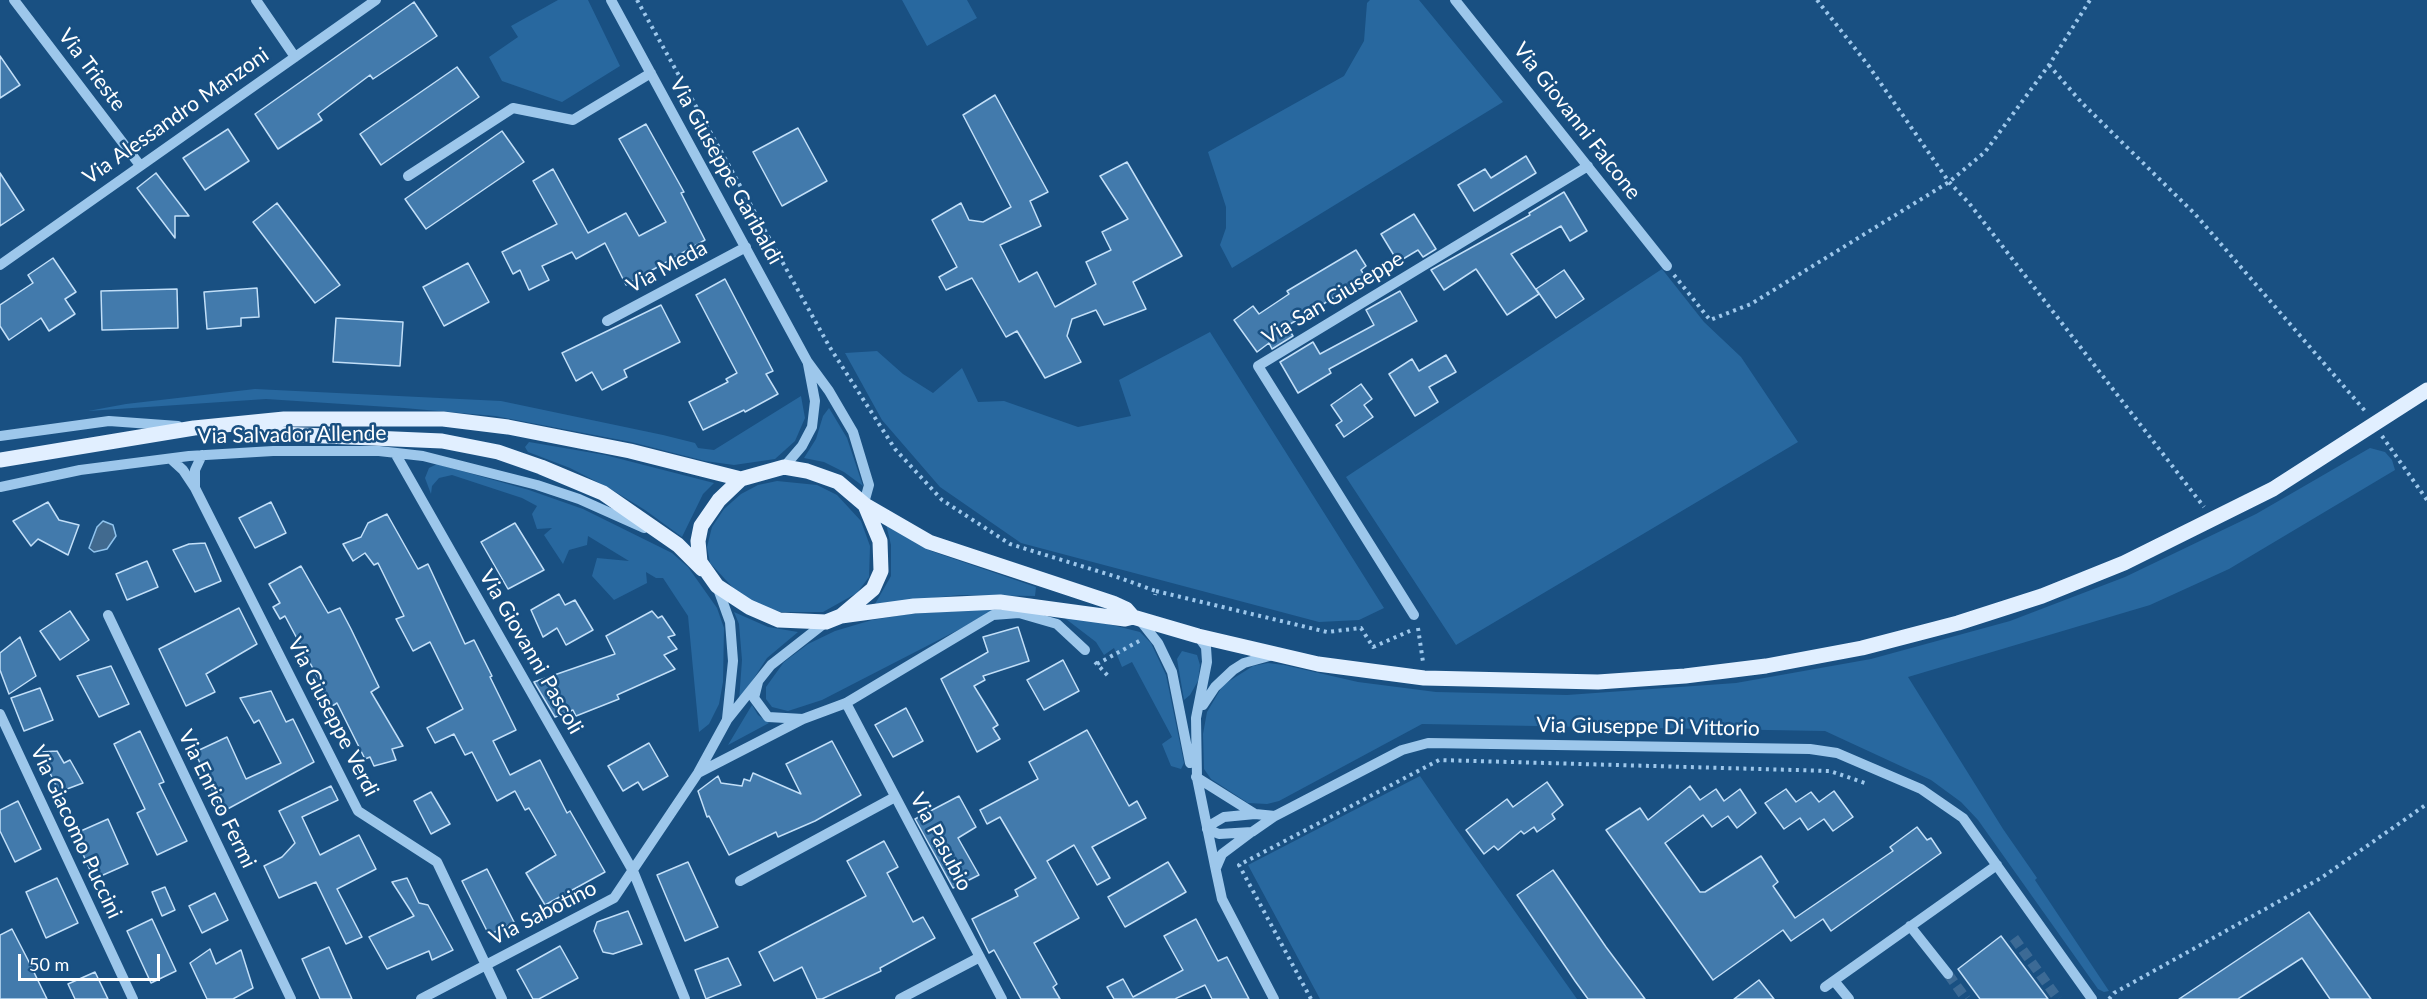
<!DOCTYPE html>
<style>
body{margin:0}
#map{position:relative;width:2427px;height:999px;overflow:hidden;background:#195082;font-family:Lato,sans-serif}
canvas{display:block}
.scale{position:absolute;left:18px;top:954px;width:142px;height:27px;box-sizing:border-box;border:3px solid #fff;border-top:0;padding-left:8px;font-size:18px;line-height:21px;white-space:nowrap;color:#fff;-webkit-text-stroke:4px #195082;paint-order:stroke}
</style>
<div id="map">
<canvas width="2427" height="999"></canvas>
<div class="scale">50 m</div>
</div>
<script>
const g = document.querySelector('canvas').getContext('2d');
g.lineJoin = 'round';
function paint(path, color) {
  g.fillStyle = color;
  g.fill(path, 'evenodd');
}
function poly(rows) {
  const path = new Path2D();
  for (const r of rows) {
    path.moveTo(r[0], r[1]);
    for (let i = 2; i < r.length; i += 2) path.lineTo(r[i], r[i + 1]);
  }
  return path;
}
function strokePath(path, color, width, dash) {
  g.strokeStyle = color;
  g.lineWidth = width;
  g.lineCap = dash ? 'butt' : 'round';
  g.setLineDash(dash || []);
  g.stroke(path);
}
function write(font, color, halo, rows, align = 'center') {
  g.font = font + ' Lato,sans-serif';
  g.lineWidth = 5;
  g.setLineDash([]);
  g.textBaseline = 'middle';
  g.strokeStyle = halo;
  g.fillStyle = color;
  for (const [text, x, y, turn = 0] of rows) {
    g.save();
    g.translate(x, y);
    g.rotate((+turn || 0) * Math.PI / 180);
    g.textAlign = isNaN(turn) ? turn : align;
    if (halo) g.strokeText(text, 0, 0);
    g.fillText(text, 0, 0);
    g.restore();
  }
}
const green = poly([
 [558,0,588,0,620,66,562,102,502,81,489,57,518,37,511,26],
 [902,0,967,0,977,18,927,46],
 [1370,0,1419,0,1503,102,1232,268,1220,245,1226,228,1226,207,1208,152,1344,76,1364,41,1367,3],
 [1662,269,1704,322,1741,357,1798,442,1456,645,1346,477],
 [1210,332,1384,608,1359,620,1319,622,1021,543,940,487,882,420,845,353,877,351,903,374,933,393,962,368,978,402,1004,401,1078,427,1131,416,1119,380],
 [255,389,501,401,663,435,695,443,698,448,714,450,801,396,805,418,795,441,775,459,734,465,705,461,631,442,495,416,404,408,266,399,88,411,126,404],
 [829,408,847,438,863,486,844,472,824,462,804,458,816,439,823,416],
 [529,442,605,455,714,483,703,494,682,537,645,510,609,488,570,468,528,452,525,447],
 [2370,448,2385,452,2392,460,2395,470,2229,569,2150,605,1908,677,2003,829,2037,878,2035,880,2109,991,2104,992,2098,989,1978,820,1961,802,1931,780,1825,731,1422,724,1279,801,1267,804,1248,803,1211,779,1204,769,1203,734,1207,712,1223,685,1253,666,1268,663,1284,665,1358,682,1436,692,1567,695,1736,683,1871,659,2010,621,2125,577,2256,514],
 [437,464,529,490,583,509,672,553,688,567,717,608,724,628,723,682,719,704,709,724,699,732,688,616,663,578,656,578,646,572,647,583,614,600,592,576,597,558,629,561,588,536,587,545,569,550,563,564,544,535,552,528,537,529,532,514,537,506,522,498,452,475,439,478,432,486,431,494,425,478,429,468],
 [777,481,817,485,837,495,861,521,870,546,869,577,857,593,823,612,781,612,758,605,738,593,710,563,707,547,712,527,724,509,741,494,758,485],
 [886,524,931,551,1036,587,1035,596,960,595,875,604,891,576,891,545],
 [996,608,1092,620,1140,632,1151,643,1166,675,1184,763,1181,769,1171,766,1162,744,1172,737,1132,662,1122,667,1114,648,1104,655,1096,642,1062,616,989,614,822,700,788,711,772,707,766,699,766,687,784,662,808,644,835,631,872,620,909,614],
 [734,612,768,627,798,632,767,658,739,701,742,660,739,624],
 [1182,651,1197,655,1200,665,1198,681,1190,695,1184,700,1177,659],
 [752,705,758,715,769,723,728,745],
 [1420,776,1455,827,1577,999,1320,999,1248,865]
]);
const water = poly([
 [103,521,113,525,116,536,107,549,94,552,89,548,97,527,103,521]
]);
const building = poly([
 [414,2,437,36,373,79,370,75,318,114,322,120,278,149,255,114,414,2],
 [0,56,20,85,0,98,0,56],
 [457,67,479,97,381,165,360,134,457,67],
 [995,95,1048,192,1030,201,1041,226,1000,245,1019,282,1037,272,1055,307,1096,284,1086,262,1111,250,1102,232,1128,219,1100,176,1127,162,1182,256,1133,282,1146,309,1104,325,1096,310,1072,319,1067,336,1081,362,1045,378,1017,331,1006,337,972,278,946,290,939,277,957,267,932,220,961,203,969,220,983,222,1011,207,963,115,995,95],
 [646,124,684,192,681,193,705,240,626,285,605,243,576,259,572,252,542,266,549,280,529,290,520,270,513,274,502,252,557,224,533,181,553,169,588,233,626,213,639,236,666,222,619,139,646,124],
 [798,128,827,181,782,206,753,152,798,128],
 [228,129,249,161,205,190,183,158,228,129],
 [502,131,524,162,426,229,405,199,502,131],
 [1526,156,1536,173,1474,211,1458,185,1485,169,1491,178,1526,156],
 [0,173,24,210,0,226,0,173],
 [156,173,189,216,175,216,175,238,137,188,156,173],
 [1564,192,1587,231,1570,241,1561,226,1511,254,1539,294,1507,315,1476,269,1444,290,1431,270,1530,215,1529,213,1564,192],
 [277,203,340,285,315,303,253,222,277,203],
 [1414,214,1436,249,1423,257,1418,250,1398,262,1381,234,1414,214],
 [1356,250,1366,266,1361,270,1366,278,1287,326,1293,336,1272,349,1269,343,1257,352,1234,320,1253,306,1259,314,1289,294,1287,291,1356,250],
 [53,258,76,292,65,299,75,314,49,331,41,318,9,340,0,326,0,305,33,283,28,275,53,258],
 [468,263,489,302,444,326,423,287,468,263],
 [1564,270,1584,299,1556,318,1536,289,1564,270],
 [725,279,773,371,766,374,778,394,745,412,744,410,703,430,689,402,728,382,726,379,737,373,696,295,725,279],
 [257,288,259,317,241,318,241,326,207,329,204,292,257,288],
 [177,289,178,328,102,330,101,291,177,289],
 [1400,291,1417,321,1329,369,1331,373,1298,393,1280,362,1313,342,1320,354,1374,325,1366,310,1400,291],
 [661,305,680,342,624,370,627,377,602,390,592,372,576,381,562,353,661,305],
 [336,318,403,322,400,366,333,362,336,318],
 [1446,355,1456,372,1429,387,1438,402,1415,416,1389,374,1412,359,1419,371,1446,355],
 [1361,384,1372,399,1364,405,1373,417,1344,437,1336,425,1342,421,1331,405,1361,384],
 [48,502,59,520,79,525,68,555,38,539,31,546,13,521,48,502],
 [271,502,286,533,255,548,239,518,271,502],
 [387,514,418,569,428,564,465,644,474,640,492,676,490,677,516,730,493,741,510,775,540,760,567,813,570,811,605,872,545,905,526,873,556,855,529,808,525,810,515,791,497,801,472,752,465,755,454,734,435,743,427,728,463,709,430,642,413,651,396,619,404,616,378,563,374,565,365,553,353,561,343,544,361,537,368,523,387,514],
 [515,523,544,570,508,589,481,542,515,523],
 [205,543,221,581,195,592,173,550,189,544,205,543],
 [147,561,158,587,127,600,116,574,147,561],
 [301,566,328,613,340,608,351,629,379,687,371,692,403,746,392,749,396,760,374,766,370,757,365,759,337,703,329,708,318,678,285,616,280,619,273,607,280,603,269,584,301,566],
 [559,594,565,605,575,600,593,630,566,645,557,628,543,637,531,610,559,594],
 [239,608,257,644,206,674,215,692,186,706,159,649,239,608],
 [70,611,89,640,60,660,40,631,70,611],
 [652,611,658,618,662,616,675,635,668,637,677,649,664,655,675,669,617,695,619,699,576,716,573,710,555,717,534,682,615,654,606,636,652,611],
 [1018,627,1029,661,983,676,985,680,974,686,998,725,993,728,1000,739,977,752,941,679,988,652,983,637,1018,627],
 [20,637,36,676,9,694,0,670,0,653,20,637],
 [1063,660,1079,691,1044,710,1027,680,1063,660],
 [111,666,129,704,99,717,77,676,111,666],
 [40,688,53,720,24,731,11,698,40,688],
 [271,691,286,722,293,719,314,762,222,812,195,752,227,737,246,779,281,763,259,720,254,723,240,698,271,691],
 [906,708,923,741,893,757,875,725,906,708],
 [1087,730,1129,806,1137,801,1146,818,1092,847,1110,878,1097,885,1074,845,1047,861,1079,918,1034,943,1057,984,1053,987,1060,999,1021,999,994,950,989,953,972,919,1018,896,1015,890,1036,878,1000,817,987,824,980,810,1038,779,1029,762,1087,730],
 [140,731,164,782,159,784,187,841,157,855,137,813,145,809,114,744,140,731],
 [832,741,861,795,815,821,778,837,776,832,729,855,709,816,707,817,698,791,718,776,721,783,742,786,744,779,750,781,753,773,801,794,786,764,832,741],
 [649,743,668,776,643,790,638,782,623,791,608,766,649,743],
 [57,751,64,763,70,760,83,783,59,792,40,752,57,751],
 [1547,782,1563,805,1552,814,1555,819,1537,832,1534,827,1524,834,1521,831,1498,850,1494,846,1484,854,1466,830,1507,799,1513,807,1547,782],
 [331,786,338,800,302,817,320,855,359,835,376,869,337,889,362,937,346,944,316,882,279,898,264,866,282,857,295,843,279,811,331,786],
 [1690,786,1700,800,1716,789,1724,801,1740,789,1756,813,1737,828,1728,816,1712,827,1703,815,1665,843,1700,892,1705,892,1761,856,1778,882,1773,886,1795,918,1893,851,1890,847,1917,827,1927,840,1931,838,1941,853,1831,931,1823,919,1791,941,1783,930,1713,980,1606,830,1640,808,1648,820,1690,786],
 [1786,789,1796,802,1811,792,1819,802,1834,791,1853,817,1833,831,1824,819,1808,830,1800,818,1784,829,1765,803,1786,789],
 [431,792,450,824,431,834,414,801,431,792],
 [959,796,976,827,958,838,979,875,953,888,915,819,959,796],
 [18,801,41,849,15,862,0,831,0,810,18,801],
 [108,819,128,864,94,879,74,834,108,819],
 [884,841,898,867,887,873,913,922,923,917,935,938,880,968,881,971,822,999,817,999,802,967,774,981,759,952,866,896,847,861,884,841],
 [688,862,718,927,685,941,657,875,688,862],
 [1168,862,1186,892,1125,927,1108,897,1168,862],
 [487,869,514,922,489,935,462,881,487,869],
 [1553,870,1606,947,1645,999,1588,999,1575,981,1517,895,1553,870],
 [57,878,78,923,46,938,26,892,57,878],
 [407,878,419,903,428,905,453,950,432,960,429,951,387,969,369,937,414,916,392,882,407,878],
 [165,887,175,910,162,916,152,892,165,887],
 [215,893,228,920,202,933,189,906,215,893],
 [628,911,642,944,613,954,603,952,594,931,597,922,628,911],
 [2309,912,2371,999,2330,999,2302,958,2238,999,2179,999,2309,912],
 [152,919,176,971,151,983,127,931,152,919],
 [1196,919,1218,961,1227,957,1249,999,1212,999,1205,985,1175,999,1114,999,1107,987,1123,979,1133,997,1183,970,1164,936,1196,919],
 [12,929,28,960,47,999,0,999,0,935,12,929],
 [2001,936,2048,999,1980,999,1958,969,2001,936],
 [560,946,578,978,539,999,533,999,517,970,560,946],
 [329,947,352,999,320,999,302,959,329,947],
 [210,949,216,964,241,950,253,988,233,999,207,999,190,963,210,949],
 [728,958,741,985,706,999,695,970,728,958],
 [95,972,108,999,75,999,68,984,95,972],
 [1759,980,1774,999,1734,999,1759,980]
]);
const minorTunnel = poly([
 [2014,938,2058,999],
 [1948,974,1966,999]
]);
const path = poly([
 [637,0,829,346,895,449,942,500,1010,544,1117,577,1156,591,1155,595],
 [1817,0,1868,65,1949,182,1969,203,2204,507],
 [2049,65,2082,103,2195,214,2366,412],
 [1674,275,1710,320,1751,304,1949,182,1985,152,2049,65,2090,0],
 [2382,436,2427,500],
 [1156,591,1327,632,1361,628,1373,647,1412,630],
 [1418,628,1423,662],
 [1095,662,1109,677],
 [1097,664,1141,640],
 [1311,999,1239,865,1439,760,1830,771,1865,783],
 [2109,999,2114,993,2321,878,2427,804]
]);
const minor = poly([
 [14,0,139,164],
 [256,0,295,57],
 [611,0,807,361,829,391,853,432,869,485,864,503],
 [1455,0,1667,266],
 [408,176,513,108,573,120,651,73],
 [0,265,376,0],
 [607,321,746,247],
 [0,436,109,421,178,426],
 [395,453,633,871,685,999],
 [171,459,183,470,195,488,358,811,437,862,502,999],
 [784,467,802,446,812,427,815,401,808,364],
 [0,487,80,470,189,456,273,451,379,451,423,456,537,485,579,499,644,528],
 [195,488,195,470,202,455],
 [717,586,730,622,733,661,727,719],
 [108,615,291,999],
 [1414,615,1258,366,1588,166],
 [1139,619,1158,643,1172,672,1190,763],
 [1198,636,1206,647,1207,662,1196,718,1197,778,1216,871,1222,899,1274,999],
 [758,682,754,698,768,717,803,719],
 [846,703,1002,999],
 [1203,705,1215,687,1233,670,1244,663,1273,655],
 [0,714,133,999],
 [698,773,803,719,846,703,993,615,1019,613,1057,624,1085,650],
 [1196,777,1255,814,1275,816],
 [1207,827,1224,817,1255,814],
 [1207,829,1219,834,1252,832,1275,816,1402,750,1428,743,1810,749,1837,753,1921,789,1963,818,2092,999],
 [1216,868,1222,854,1250,833],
 [740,881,895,797],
 [1910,926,1948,974],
 [1835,982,1849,999],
 [1825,987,1997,865],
 [421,999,614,898,698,773,727,720,771,665,826,622],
 [900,999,980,957]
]);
const major = poly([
 [242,430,279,434,442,441,498,452,541,467,603,493,678,545,702,569],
 [0,460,194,428,284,419,443,419,508,427,630,451,741,479],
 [865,505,929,542,1113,603,1126,609,1133,617],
 [841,616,873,589,881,571,880,541,865,505,838,482,807,471,784,467,741,479,719,500,701,526,698,541,700,562,717,586,749,607,779,620,826,622,841,616,914,606,1000,602,1125,619,1133,617,1198,636,1318,664,1424,678,1598,682,1685,676,1766,666,1862,648,1958,623,2042,596,2124,563,2273,489,2427,390]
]);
const streetNames = [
 ["Via Trieste",92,70,53],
 ["Via Alessandro Manzoni",176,116,-35],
 ["Via Giovanni Falcone",1577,121,52],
 ["Via Giuseppe Garibaldi",726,171,61],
 ["Via Meda",667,267,-28],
 ["Via San Giuseppe",1333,298,-31],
 ["Via Salvador Allende",292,435,-1],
 ["Via Giovanni Pascoli",531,652,60],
 ["Via Giuseppe Verdi",333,717,63],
 ["Via Giuseppe Di Vittorio",1648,727,1],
 ["Via Enrico Fermi",217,799,64],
 ["Via Giacomo Puccini",76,832,65],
 ["Via Pasubio",941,842,62],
 ["Via Sabotino",543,913,-27]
];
paint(green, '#28689f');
paint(water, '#416a8f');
strokePath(water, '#90c4ee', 1.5);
paint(building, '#427aac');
strokePath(building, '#c2dff8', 1.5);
strokePath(minorTunnel, '#3c6a95', 10, [10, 5]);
strokePath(path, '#9dc7eb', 4, [3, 4.5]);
strokePath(minor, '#9dc7eb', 10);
strokePath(major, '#e1efff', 15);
write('21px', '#fff', '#195082', streetNames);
</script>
